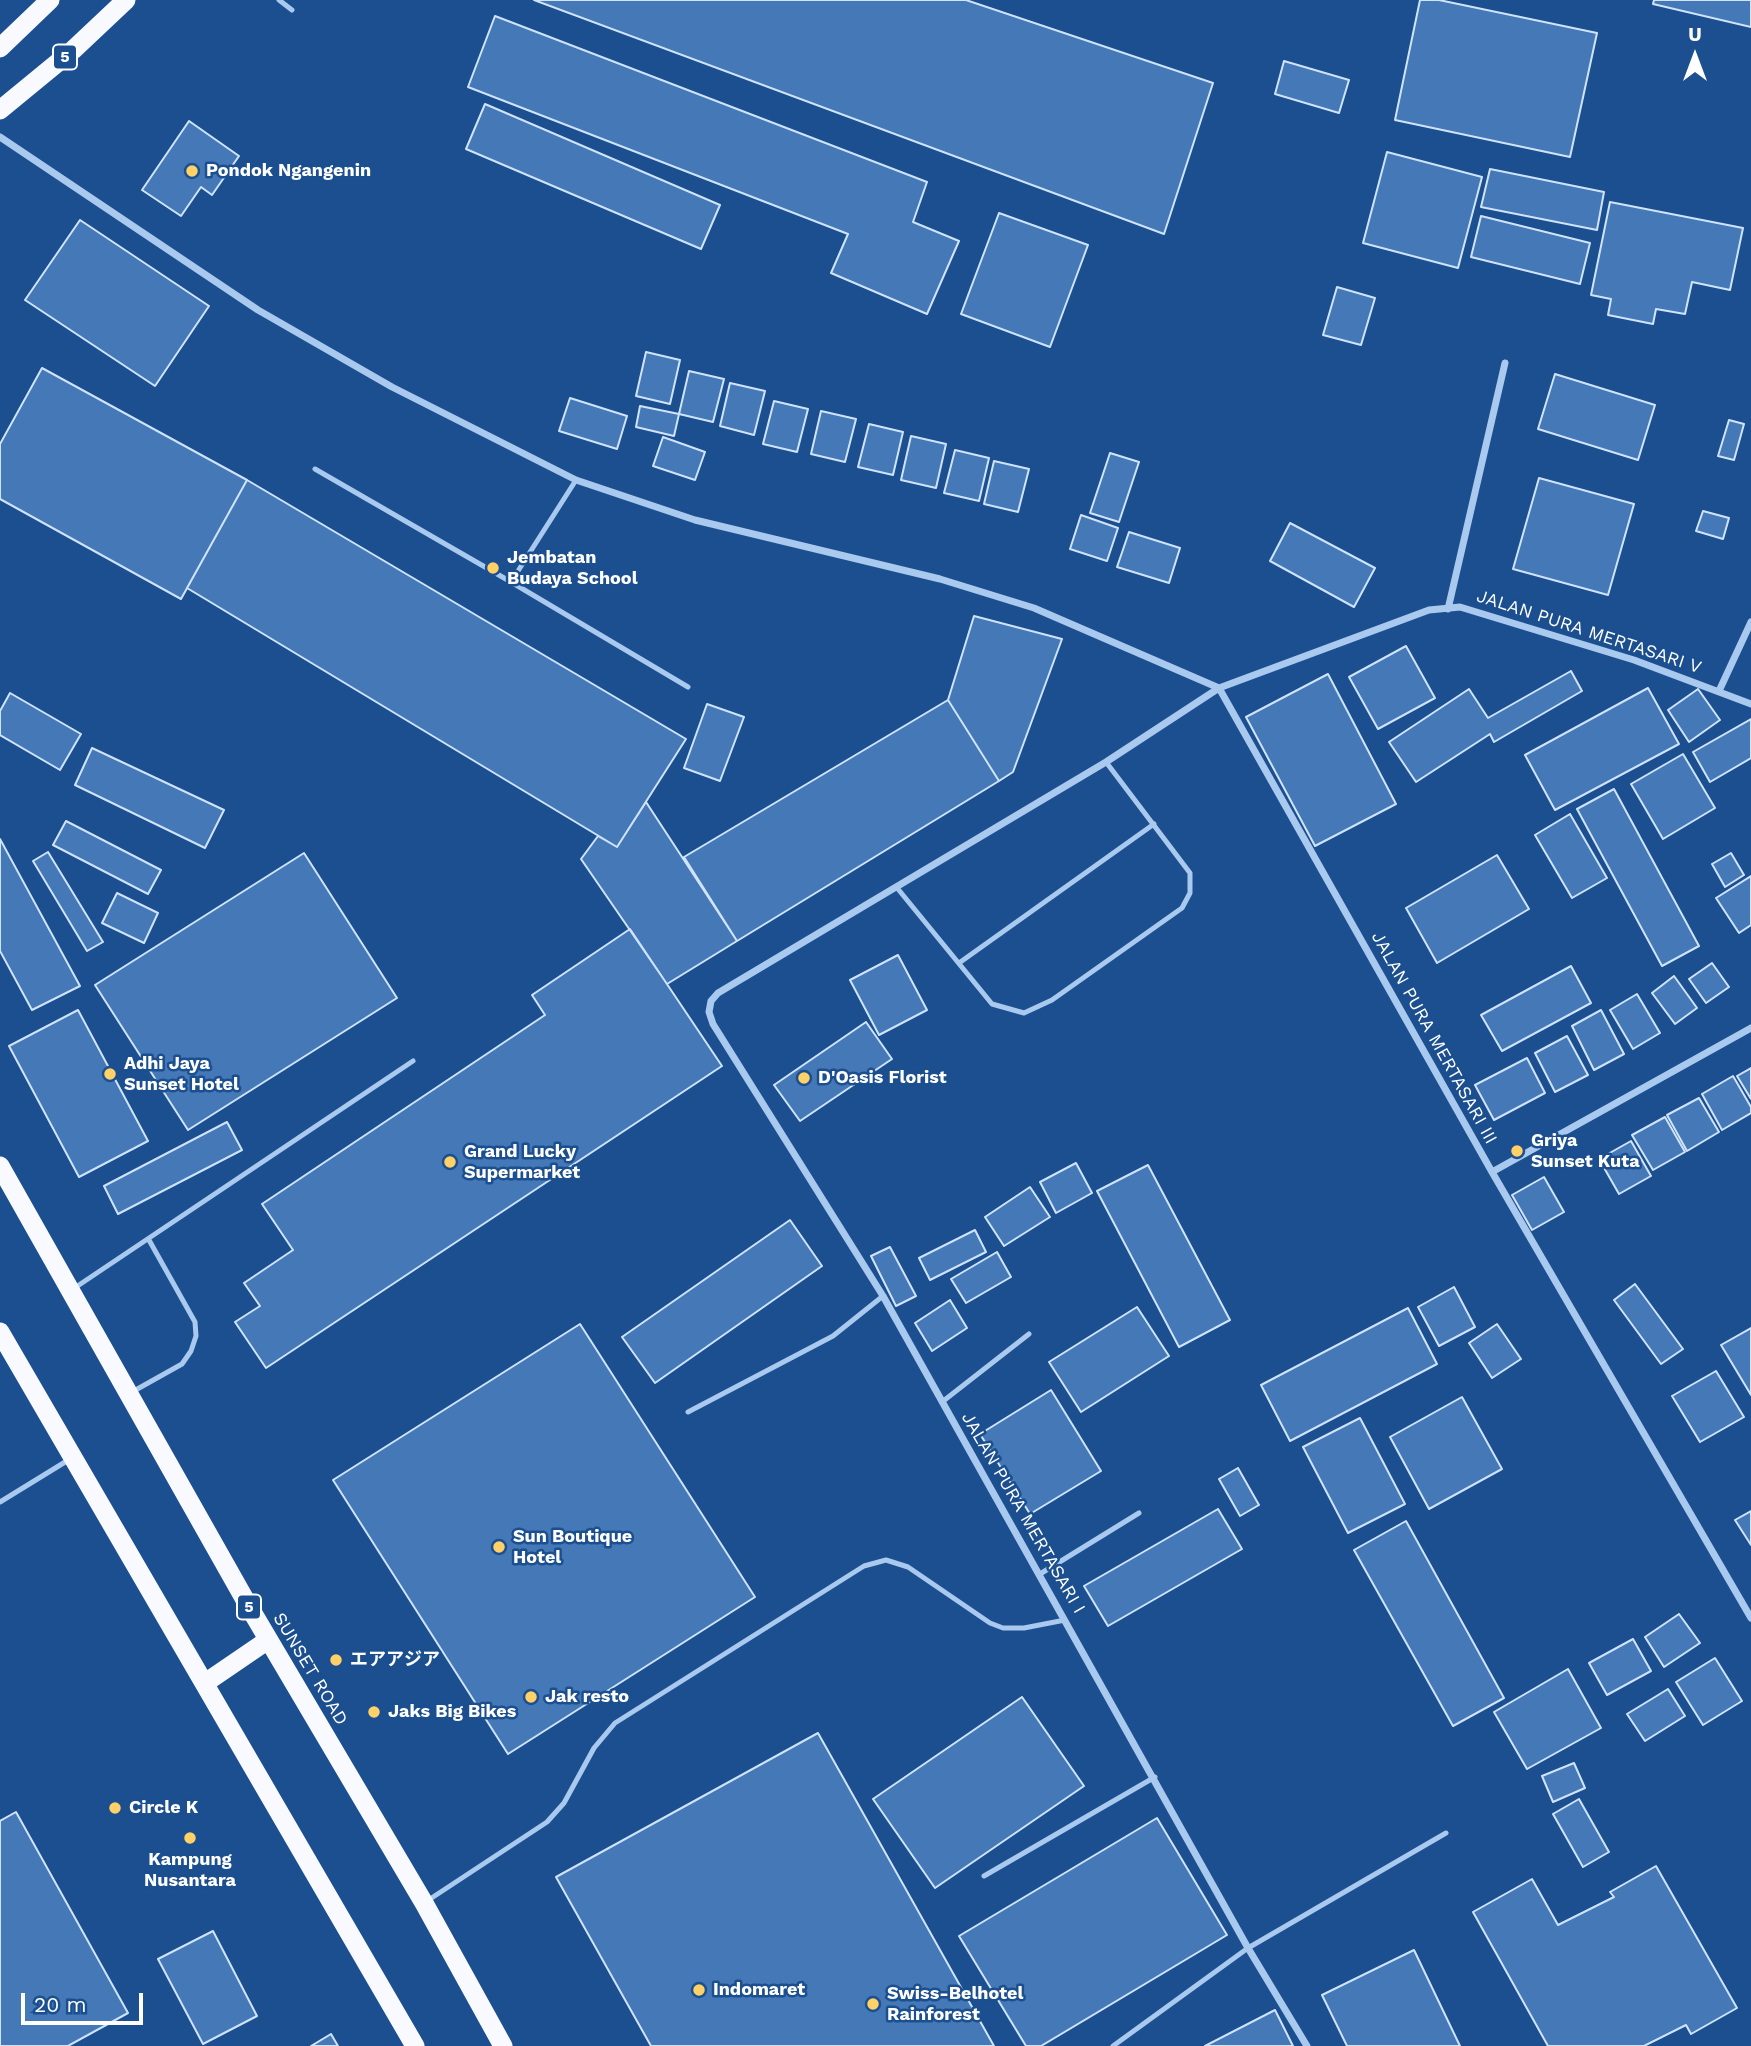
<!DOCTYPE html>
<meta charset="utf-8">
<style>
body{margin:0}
#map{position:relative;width:1751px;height:2046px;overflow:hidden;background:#1b4f8f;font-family:"Work Sans",sans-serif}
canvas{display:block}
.north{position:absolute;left:1660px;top:21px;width:70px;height:70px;-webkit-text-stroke:5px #1b4f8f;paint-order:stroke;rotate:0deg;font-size:19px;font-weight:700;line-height:28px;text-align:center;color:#fff}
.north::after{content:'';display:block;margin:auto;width:24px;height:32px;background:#fff;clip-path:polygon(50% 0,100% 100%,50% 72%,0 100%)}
.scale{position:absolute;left:21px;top:1993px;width:122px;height:32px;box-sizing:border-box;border:4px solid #fff;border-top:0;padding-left:9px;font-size:21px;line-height:24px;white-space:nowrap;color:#fff;-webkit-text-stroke:5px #1b4f8f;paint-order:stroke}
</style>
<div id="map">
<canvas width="1751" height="2046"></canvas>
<div class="north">U</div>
<div class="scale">20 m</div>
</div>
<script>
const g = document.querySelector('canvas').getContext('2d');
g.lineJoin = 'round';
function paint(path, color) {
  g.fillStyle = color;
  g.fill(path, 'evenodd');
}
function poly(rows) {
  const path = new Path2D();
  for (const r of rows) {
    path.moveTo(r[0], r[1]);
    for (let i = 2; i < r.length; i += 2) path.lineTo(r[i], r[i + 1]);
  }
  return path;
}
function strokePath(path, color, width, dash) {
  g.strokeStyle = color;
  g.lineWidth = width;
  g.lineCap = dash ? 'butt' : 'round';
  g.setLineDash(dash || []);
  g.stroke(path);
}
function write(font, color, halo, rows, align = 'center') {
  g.font = font + ' "Work Sans","Noto Sans JP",sans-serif';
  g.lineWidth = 5;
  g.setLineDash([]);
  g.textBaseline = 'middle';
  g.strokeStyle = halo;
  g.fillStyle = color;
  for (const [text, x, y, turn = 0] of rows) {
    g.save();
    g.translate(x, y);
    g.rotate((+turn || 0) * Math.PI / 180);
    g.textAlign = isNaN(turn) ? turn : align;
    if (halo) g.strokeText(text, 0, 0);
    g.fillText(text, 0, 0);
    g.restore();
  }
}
const building = poly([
 [534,0,966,0,1213,83,1164,234,534,0],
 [1420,0,1439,0,1597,33,1570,157,1395,120,1420,0],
 [1654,0,1751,0,1751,27,1653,4,1654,0],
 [495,16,927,182,913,222,959,241,927,314,831,273,848,234,468,87,495,16],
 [1284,61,1349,80,1339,113,1275,94,1284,61],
 [485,104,720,205,701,249,466,149,485,104],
 [189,121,239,156,212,195,201,187,181,216,142,190,189,121],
 [1387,152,1482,177,1458,268,1363,243,1387,152],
 [1490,169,1604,192,1597,230,1481,207,1490,169],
 [1610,202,1743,228,1730,290,1692,282,1685,314,1656,309,1653,324,1608,315,1611,299,1591,295,1610,202],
 [999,213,1088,245,1050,347,961,314,999,213],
 [1481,216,1590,243,1580,284,1471,257,1481,216],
 [80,220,209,306,155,386,25,300,80,220],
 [1337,287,1375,298,1361,345,1323,335,1337,287],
 [646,352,680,360,670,404,636,396,646,352],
 [42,368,247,480,181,599,0,499,0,444,42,368],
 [689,371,724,379,713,422,679,414,689,371],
 [1555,374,1655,405,1638,460,1538,429,1555,374],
 [730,383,765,391,754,435,720,426,730,383],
 [570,398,627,416,617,449,559,431,570,398],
 [774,401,808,409,797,452,763,444,774,401],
 [640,406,679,414,674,436,636,427,640,406],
 [821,411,856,419,845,462,811,454,821,411],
 [1729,420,1744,424,1734,460,1718,456,1729,420],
 [869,424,903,432,893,475,858,467,869,424],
 [911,436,946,444,936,488,901,480,911,436],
 [663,437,705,452,695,480,653,466,663,437],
 [955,450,989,458,979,501,944,493,955,450],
 [1110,453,1139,462,1119,522,1090,513,1110,453],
 [994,461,1029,469,1018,512,984,504,994,461],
 [1539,478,1634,504,1608,595,1513,569,1539,478],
 [247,480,686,739,617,847,187,588,247,480],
 [1703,511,1729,518,1723,539,1696,531,1703,511],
 [1081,515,1118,528,1107,561,1070,549,1081,515],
 [1290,523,1375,568,1354,607,1270,561,1290,523],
 [1129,532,1180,548,1169,583,1117,567,1129,532],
 [974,616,1062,639,1013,772,999,781,948,700,974,616],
 [1406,646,1435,698,1378,729,1349,677,1406,646],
 [1571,671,1582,691,1494,742,1490,734,1416,782,1389,742,1469,689,1488,718,1571,671],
 [1328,674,1396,804,1315,846,1246,717,1328,674],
 [1648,688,1679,744,1555,810,1525,755,1648,688],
 [1698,689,1720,720,1689,742,1668,710,1698,689],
 [10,693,81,734,60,770,0,735,0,711,10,693],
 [948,700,999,781,737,941,684,857,948,700],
 [707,704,744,717,720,781,684,768,707,704],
 [1751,719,1751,758,1710,782,1693,752,1751,719],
 [92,748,224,810,205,848,75,785,92,748],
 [1683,754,1715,808,1663,839,1631,784,1683,754],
 [1614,789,1699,946,1662,966,1577,809,1614,789],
 [646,802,737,941,667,984,581,859,598,836,617,847,646,802],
 [1570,814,1607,878,1572,898,1535,835,1570,814],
 [66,821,161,870,148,894,53,845,66,821],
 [0,839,80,986,32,1010,0,951,0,839],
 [48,852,103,942,87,951,33,861,48,852],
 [304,853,397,998,188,1130,95,985,304,853],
 [1731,853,1744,875,1725,887,1712,864,1731,853],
 [1497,855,1529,909,1437,963,1406,908,1497,855],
 [1751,876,1751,925,1739,933,1716,898,1751,876],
 [117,893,158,913,144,943,102,923,117,893],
 [630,929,722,1066,266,1368,235,1322,260,1306,244,1283,293,1250,262,1204,545,1015,532,995,630,929],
 [898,955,927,1010,879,1035,850,980,898,955],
 [1712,963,1729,987,1706,1003,1689,979,1712,963],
 [1571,966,1591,1003,1502,1051,1481,1015,1571,966],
 [1674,976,1697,1008,1675,1024,1652,993,1674,976],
 [1637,994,1660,1033,1633,1049,1610,1010,1637,994],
 [78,1010,148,1141,79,1177,9,1046,78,1010],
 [1601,1010,1624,1054,1594,1070,1572,1026,1601,1010],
 [866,1022,892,1059,800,1121,774,1085,866,1022],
 [1567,1036,1588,1075,1555,1092,1535,1053,1567,1036],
 [1527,1058,1545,1093,1494,1120,1475,1085,1527,1058],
 [1751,1068,1751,1099,1737,1076,1751,1068],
 [1733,1076,1751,1107,1751,1113,1722,1130,1702,1094,1733,1076],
 [1699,1098,1719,1132,1687,1151,1667,1115,1699,1098],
 [1665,1117,1685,1152,1653,1170,1632,1135,1665,1117],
 [227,1122,242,1150,118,1214,104,1186,227,1122],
 [1631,1141,1651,1176,1619,1194,1599,1159,1631,1141],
 [1076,1163,1092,1193,1056,1213,1040,1182,1076,1163],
 [1148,1165,1230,1320,1179,1347,1097,1191,1148,1165],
 [1544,1177,1564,1212,1532,1230,1512,1195,1544,1177],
 [1030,1187,1050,1217,1004,1246,985,1217,1030,1187],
 [790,1220,822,1266,655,1383,622,1337,790,1220],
 [975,1230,986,1252,930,1280,919,1258,975,1230],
 [890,1247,916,1296,896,1306,871,1256,890,1247],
 [997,1252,1011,1277,966,1303,951,1279,997,1252],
 [1635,1284,1683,1349,1661,1364,1614,1300,1635,1284],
 [1454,1287,1475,1327,1439,1346,1418,1307,1454,1287],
 [950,1300,967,1328,932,1351,915,1323,950,1300],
 [1137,1307,1169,1356,1081,1412,1049,1362,1137,1307],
 [1408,1308,1437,1364,1290,1441,1261,1385,1408,1308],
 [580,1324,755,1597,508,1754,333,1480,580,1324],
 [1497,1324,1521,1359,1492,1378,1469,1343,1497,1324],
 [1751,1328,1751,1395,1721,1345,1751,1328],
 [1716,1371,1744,1417,1700,1442,1672,1396,1716,1371],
 [1051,1390,1101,1471,1030,1514,980,1434,1051,1390],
 [1462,1397,1502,1469,1429,1509,1390,1437,1462,1397],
 [1360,1418,1405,1504,1348,1533,1303,1447,1360,1418],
 [1238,1468,1259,1505,1240,1516,1219,1479,1238,1468],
 [1218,1509,1242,1549,1108,1626,1084,1586,1218,1509],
 [1751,1511,1751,1545,1735,1520,1751,1511],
 [1406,1521,1504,1698,1453,1726,1354,1550,1406,1521],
 [1679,1614,1700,1643,1664,1667,1645,1637,1679,1614],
 [1633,1639,1651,1671,1607,1695,1589,1663,1633,1639],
 [1715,1658,1742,1701,1703,1725,1676,1682,1715,1658],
 [1568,1669,1601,1728,1527,1769,1494,1712,1568,1669],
 [1668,1689,1685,1716,1645,1741,1627,1714,1668,1689],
 [1022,1697,1084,1786,935,1888,873,1799,1022,1697],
 [818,1733,994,2046,651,2046,556,1877,818,1733],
 [1574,1763,1585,1788,1553,1802,1542,1776,1574,1763],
 [1579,1799,1609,1852,1583,1867,1553,1814,1579,1799],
 [16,1812,128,2013,68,2046,0,2046,0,1821,16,1812],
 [1157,1818,1227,1935,1041,2046,1026,2046,959,1936,1157,1818],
 [1656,1866,1737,2008,1691,2034,1686,2025,1644,2046,1548,2046,1473,1912,1532,1879,1558,1925,1614,1897,1610,1892,1656,1866],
 [213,1931,257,2016,203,2044,158,1959,213,1931],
 [1414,1950,1460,2046,1347,2046,1322,1995,1414,1950],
 [1275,2010,1293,2046,1205,2046,1275,2010],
 [331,2034,338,2046,311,2046,331,2034]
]);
const service = poly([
 [279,0,292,10],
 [315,469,511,582,576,480],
 [511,582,688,687],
 [898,889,992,1004,1024,1013,1052,1000,1182,908,1190,893,1190,873,1106,762],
 [959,963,1154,824],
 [73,1289,413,1061],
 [132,1392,182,1364,191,1351,196,1336,195,1322,149,1240],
 [942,1402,1029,1334],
 [688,1412,833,1336,883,1296],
 [0,1502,70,1459],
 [1040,1574,1139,1513],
 [984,1876,1155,1777],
 [427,1901,547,1822,564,1803,594,1748,615,1723,864,1566,886,1560,908,1567,990,1623,1003,1628,1024,1628,1065,1620],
 [1113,2046,1248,1948,1446,1833]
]);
const minor = poly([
 [0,137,258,310,392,387,576,480,695,520,940,579,1034,608,1219,688],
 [1448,609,1505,363],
 [1219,688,1492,1172,1751,1618],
 [1719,691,1751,622],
 [1492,1172,1751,1028],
 [1307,2046,1248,1948,883,1296,713,1024,709,1012,711,1001,718,993,1106,762,1219,688,1429,610,1460,607,1634,660,1751,704]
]);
const trunk = poly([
 [0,48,50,0],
 [0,110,73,50,126,0],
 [0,1166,248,1605,424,1903,503,2046],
 [0,1332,415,2046],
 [205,1683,268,1640]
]);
const markers = [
 [192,171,7,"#ffd166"],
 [493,568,7,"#ffd166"],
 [110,1074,7,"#ffd166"],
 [804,1078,7,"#ffd166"],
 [1517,1151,7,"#ffd166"],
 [450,1162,7,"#ffd166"],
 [499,1547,7,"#ffd166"],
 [336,1660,7,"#ffd166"],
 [531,1697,7,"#ffd166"],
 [374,1712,7,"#ffd166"],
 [115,1808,7,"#ffd166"],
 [190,1838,7,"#ffd166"],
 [699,1990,7,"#ffd166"],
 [873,2004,7,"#ffd166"]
];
const shields = [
 [65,57,24],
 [249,1607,24]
];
const shieldNames = [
 ["5",65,57],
 ["5",249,1607]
];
const poiNames = [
 ["Pondok Ngangenin",206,171],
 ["Jembatan",507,558],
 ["Budaya School",507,579],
 ["Adhi Jaya",124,1064],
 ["Sunset Hotel",124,1085],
 ["D'Oasis Florist",818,1078],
 ["Griya",1531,1141],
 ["Sunset Kuta",1531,1162],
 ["Grand Lucky",464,1152],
 ["Supermarket",464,1173],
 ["Sun Boutique",513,1537],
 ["Hotel",513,1558],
 ["エアアジア",350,1660],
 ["Jak resto",545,1697],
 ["Jaks Big Bikes",388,1712],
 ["Circle K",129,1808],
 ["Kampung",190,1860,"center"],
 ["Nusantara",190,1881,"center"],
 ["Indomaret",713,1990],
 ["Swiss-Belhotel",887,1994],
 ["Rainforest",887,2015]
];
const streetNames = [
 ["JALAN PURA MERTASARI V",1589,632,18],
 ["JALAN PURA MERTASARI III",1434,1038,61],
 ["JALAN PURA MERTASARI I",1023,1513,60],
 ["SUNSET ROAD",310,1669,59]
];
paint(building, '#4478b7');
strokePath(building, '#cfe3fa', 2);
strokePath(service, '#a9c9ee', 5);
strokePath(minor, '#a9c9ee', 7);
strokePath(trunk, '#f8faff', 19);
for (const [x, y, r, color] of markers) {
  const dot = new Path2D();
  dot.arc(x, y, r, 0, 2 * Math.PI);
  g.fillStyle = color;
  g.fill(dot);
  strokePath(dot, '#1b4f8f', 2.5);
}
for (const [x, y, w] of shields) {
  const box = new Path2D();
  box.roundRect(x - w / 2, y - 12.5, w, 25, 5);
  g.fillStyle = '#1b4f8f';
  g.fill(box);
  strokePath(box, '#fff', 2);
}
write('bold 16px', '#fff', null, shieldNames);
write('bold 18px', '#fff', '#1b4f8f', poiNames, 'left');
write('18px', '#fff', '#1b4f8f', streetNames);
</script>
